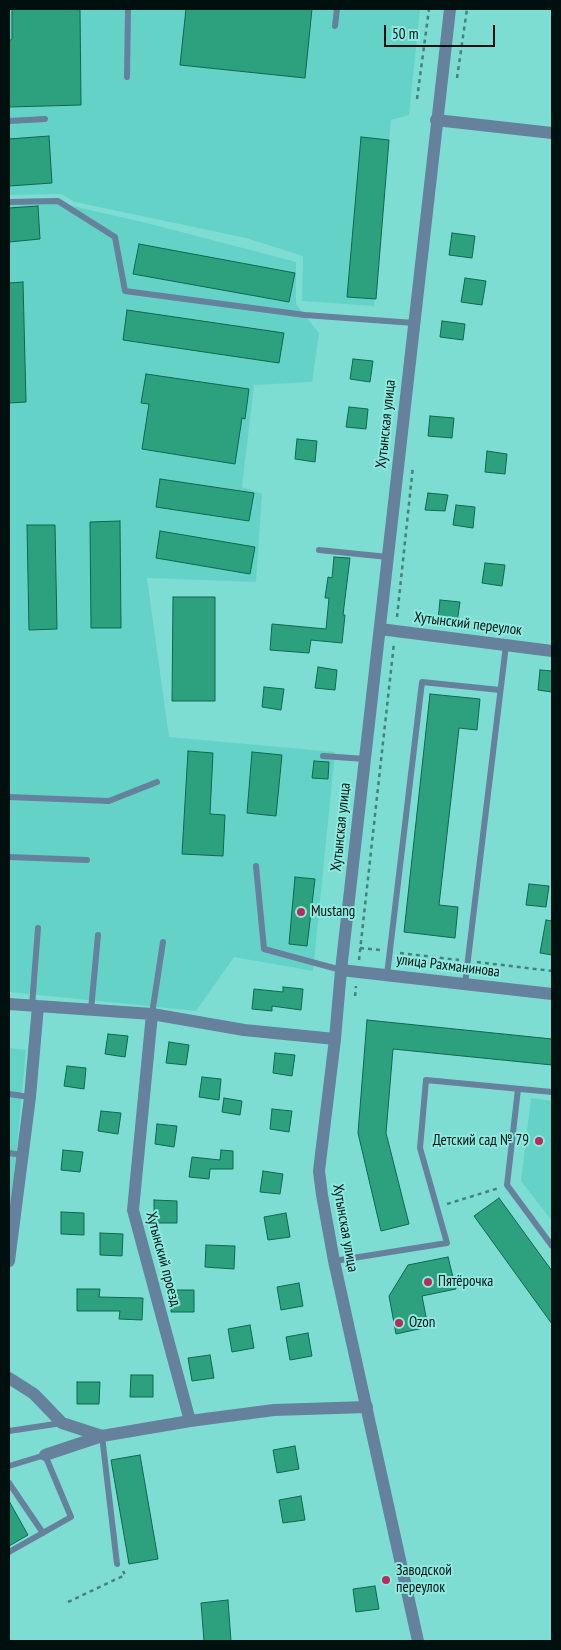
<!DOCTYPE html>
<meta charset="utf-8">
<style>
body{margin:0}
#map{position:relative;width:561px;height:1650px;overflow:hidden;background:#7eddd3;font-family:"PT Sans Narrow",sans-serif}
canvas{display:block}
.frame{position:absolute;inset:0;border:10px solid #00100e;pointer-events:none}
.scale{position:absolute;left:384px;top:25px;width:111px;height:22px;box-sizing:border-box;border:2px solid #00100e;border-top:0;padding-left:6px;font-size:15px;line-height:18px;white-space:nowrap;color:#00100e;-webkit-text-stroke:4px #8ceae0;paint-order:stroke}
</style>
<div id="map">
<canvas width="561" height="1650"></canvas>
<div class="frame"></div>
<div class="scale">50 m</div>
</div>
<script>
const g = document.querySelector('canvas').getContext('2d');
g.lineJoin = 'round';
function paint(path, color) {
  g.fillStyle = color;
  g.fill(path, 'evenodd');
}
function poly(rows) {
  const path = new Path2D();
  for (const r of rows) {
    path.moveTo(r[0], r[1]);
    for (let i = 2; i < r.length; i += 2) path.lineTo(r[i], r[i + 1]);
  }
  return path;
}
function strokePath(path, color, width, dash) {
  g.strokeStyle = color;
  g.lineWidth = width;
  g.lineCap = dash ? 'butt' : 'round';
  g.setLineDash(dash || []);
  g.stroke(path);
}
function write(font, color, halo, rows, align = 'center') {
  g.font = font + ' "PT Sans Narrow",sans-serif';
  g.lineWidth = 4;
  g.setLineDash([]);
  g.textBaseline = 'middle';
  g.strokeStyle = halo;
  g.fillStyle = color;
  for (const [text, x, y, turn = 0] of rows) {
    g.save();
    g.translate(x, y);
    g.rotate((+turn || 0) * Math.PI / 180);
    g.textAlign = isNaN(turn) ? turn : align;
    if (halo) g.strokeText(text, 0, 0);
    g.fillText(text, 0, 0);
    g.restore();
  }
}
const built = poly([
 [9,9,420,9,409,115,391,120,374,306,302,301,303,256,246,238,75,202,61,194,9,195],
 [37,198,147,223,296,262,296,304,319,333,312,382,254,385,242,487,262,494,256,582,147,578,169,737,335,752,313,971,234,957,196,1011,9,992,9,200],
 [9,1048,26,1050,9,1230],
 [531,1098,552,1101,552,1221,521,1181]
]);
const building = poly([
 [12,9,80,9,81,105,9,107,9,41,12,39,12,9],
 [186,9,312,9,305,78,180,65,186,9],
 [49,136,52,183,9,186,9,139,49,136],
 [361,137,389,140,376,299,347,297,361,137],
 [38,206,40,239,9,242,9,208,38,206],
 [452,233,475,236,472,258,449,255,452,233],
 [139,244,295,273,289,302,133,274,139,244],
 [465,278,486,281,482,305,461,302,465,278],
 [23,282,26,402,9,403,9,283,23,282],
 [127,310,284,333,279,363,123,340,127,310],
 [442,321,465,324,463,340,440,337,442,321],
 [353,359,373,361,370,382,350,379,353,359],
 [146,374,249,389,245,419,242,418,235,464,142,449,149,404,141,403,146,374],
 [349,407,368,409,366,429,346,427,349,407],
 [430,416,454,418,452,438,428,436,430,416],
 [297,439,317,441,315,462,295,459,297,439],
 [487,451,507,454,505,474,485,472,487,451],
 [160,479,254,493,249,521,156,507,160,479],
 [428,493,448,495,445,511,425,510,428,493],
 [456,505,475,507,473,528,453,525,456,505],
 [120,521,121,628,91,628,90,522,120,521],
 [27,525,55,525,57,629,29,630,27,525],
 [160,531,255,547,250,574,156,558,160,531],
 [334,557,350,558,343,615,345,615,342,643,311,640,309,653,270,650,272,624,326,629,329,598,325,598,328,577,332,578,334,557],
 [485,563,505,565,502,586,482,583,485,563],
 [173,597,215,597,215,701,172,701,173,597],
 [440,600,460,602,457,623,438,620,440,600],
 [318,667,337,670,335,690,315,688,318,667],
 [540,670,552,671,552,692,538,690,540,670],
 [264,687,284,689,281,710,262,707,264,687],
 [430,694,480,699,477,730,459,728,439,905,458,907,455,938,404,932,430,694],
 [188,751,213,753,210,814,225,815,223,856,182,854,188,751],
 [252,752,282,755,276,816,247,813,252,752],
 [314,761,329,762,328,779,312,778,314,761],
 [295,877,315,879,307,946,289,944,295,877],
 [529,884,549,886,546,907,526,905,529,884],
 [546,920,552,921,552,955,540,953,546,920],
 [283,987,303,989,301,1010,272,1006,272,1011,252,1009,254,989,283,992,283,987],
 [367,1020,552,1039,552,1065,393,1049,386,1133,409,1224,381,1231,358,1133,367,1020],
 [108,1034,128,1036,125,1057,105,1054,108,1034],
 [169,1042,189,1045,186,1065,166,1063,169,1042],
 [275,1053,295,1055,292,1076,273,1073,275,1053],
 [67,1066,86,1068,84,1089,64,1086,67,1066],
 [202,1077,221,1079,219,1100,199,1097,202,1077],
 [224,1098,242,1101,240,1115,222,1112,224,1098],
 [272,1109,292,1111,289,1132,270,1129,272,1109],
 [101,1111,121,1113,118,1134,98,1131,101,1111],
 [157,1124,177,1126,174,1147,155,1144,157,1124],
 [63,1150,83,1152,80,1172,61,1170,63,1150],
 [221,1150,233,1151,233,1169,210,1169,209,1179,189,1177,192,1157,220,1160,221,1150],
 [263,1171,283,1174,280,1194,260,1192,263,1171],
 [499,1198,552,1271,552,1324,474,1216,499,1198],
 [154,1200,177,1201,177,1223,154,1223,154,1200],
 [61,1212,84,1213,84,1235,61,1234,61,1212],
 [286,1213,290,1237,268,1240,264,1217,286,1213],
 [100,1233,123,1234,122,1256,100,1255,100,1233],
 [206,1245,235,1246,234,1269,205,1267,206,1245],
 [448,1257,456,1289,422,1296,428,1327,396,1334,389,1296,408,1265,448,1257],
 [299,1283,303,1306,281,1310,277,1287,299,1283],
 [77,1289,100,1289,99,1297,143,1298,142,1320,119,1319,120,1311,77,1311,77,1289],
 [172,1290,194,1290,194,1312,171,1312,172,1290],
 [250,1325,254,1348,232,1352,228,1329,250,1325],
 [308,1333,312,1356,290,1360,286,1337,308,1333],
 [210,1355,214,1378,192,1381,188,1358,210,1355],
 [131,1375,153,1375,153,1397,130,1397,131,1375],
 [77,1382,100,1382,99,1404,77,1404,77,1382],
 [295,1446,299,1469,277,1473,273,1450,295,1446],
 [140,1455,158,1559,129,1564,111,1460,140,1455],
 [301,1496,305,1520,283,1523,279,1500,301,1496],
 [9,1501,28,1535,9,1546,9,1501],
 [375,1586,379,1609,356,1612,353,1589,375,1586],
 [228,1600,231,1641,204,1641,201,1603,228,1600]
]);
const path = poly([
 [457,78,467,9],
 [417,99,429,9],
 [397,617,413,466],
 [360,948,380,950],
 [400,953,459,960],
 [359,960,394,643],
 [477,962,552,971],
 [355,996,356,986],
 [447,1204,499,1188],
 [68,1602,125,1575,123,1571]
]);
const service = poly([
 [335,26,337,9],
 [127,77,128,9],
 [9,121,45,119],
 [9,202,58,201,115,237,125,291,305,315,414,323],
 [319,550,388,557],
 [323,756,365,759],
 [9,797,109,801,157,782],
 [9,857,87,860],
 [256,866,264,949,341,970],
 [387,975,422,682,500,690],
 [465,984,506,645],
 [32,1006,38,928],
 [91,1010,98,935],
 [152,1014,163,942],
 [518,1089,507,1185,552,1246],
 [9,1094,30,1097],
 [9,1153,22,1155],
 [334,1261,447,1243,420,1148,426,1080,552,1092],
 [9,1431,62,1423],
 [102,1436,117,1564],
 [9,1466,45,1455,71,1517,9,1552],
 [9,1483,43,1533]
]);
const minor = poly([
 [436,120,552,133],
 [380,629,552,651],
 [9,1004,152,1014,244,1030,335,1039],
 [152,1014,133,1210,190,1421],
 [9,1261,30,1097,38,1006],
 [9,1378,34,1394,62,1423,102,1436],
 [45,1455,102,1436,190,1421,274,1410,367,1407]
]);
const tertiary = poly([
 [341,970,552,994],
 [418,1641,334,1261,322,1195,319,1171,335,1039,341,970,450,9]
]);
const markers = [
 [301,912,5,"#ba2b59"],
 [539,1141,5,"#ba2b59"],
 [428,1282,5,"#ba2b59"],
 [399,1323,5,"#ba2b59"],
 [386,1580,5,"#ba2b59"]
];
const streetNames = [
 ["Хутынская улица",386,424,-84],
 ["Хутынский переулок",468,624,7],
 ["Хутынская улица",341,827,-84],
 ["улица Рахманинова",448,966,7],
 ["Хутынская улица",345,1228,80],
 ["Хутынский проезд",163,1259,75]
];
const poiNames = [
 ["Mustang",311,912],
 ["Детский сад № 79",529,1141,"right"],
 ["Пятёрочка",438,1282],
 ["Ozon",409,1323],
 ["Заводской",396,1571],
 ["переулок",396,1588]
];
paint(built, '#65d2c8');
paint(building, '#2da17d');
strokePath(building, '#0c694f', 1);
strokePath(path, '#46827b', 2.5, [4, 4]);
strokePath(service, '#65819b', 6);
strokePath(minor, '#65819b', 12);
strokePath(tertiary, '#65819b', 12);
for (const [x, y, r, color] of markers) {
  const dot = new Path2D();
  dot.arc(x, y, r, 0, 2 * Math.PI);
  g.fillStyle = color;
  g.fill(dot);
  strokePath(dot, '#8ceae0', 2);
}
write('15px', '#00100e', '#8ceae0', streetNames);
write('15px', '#00100e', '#8ceae0', poiNames, 'left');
</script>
